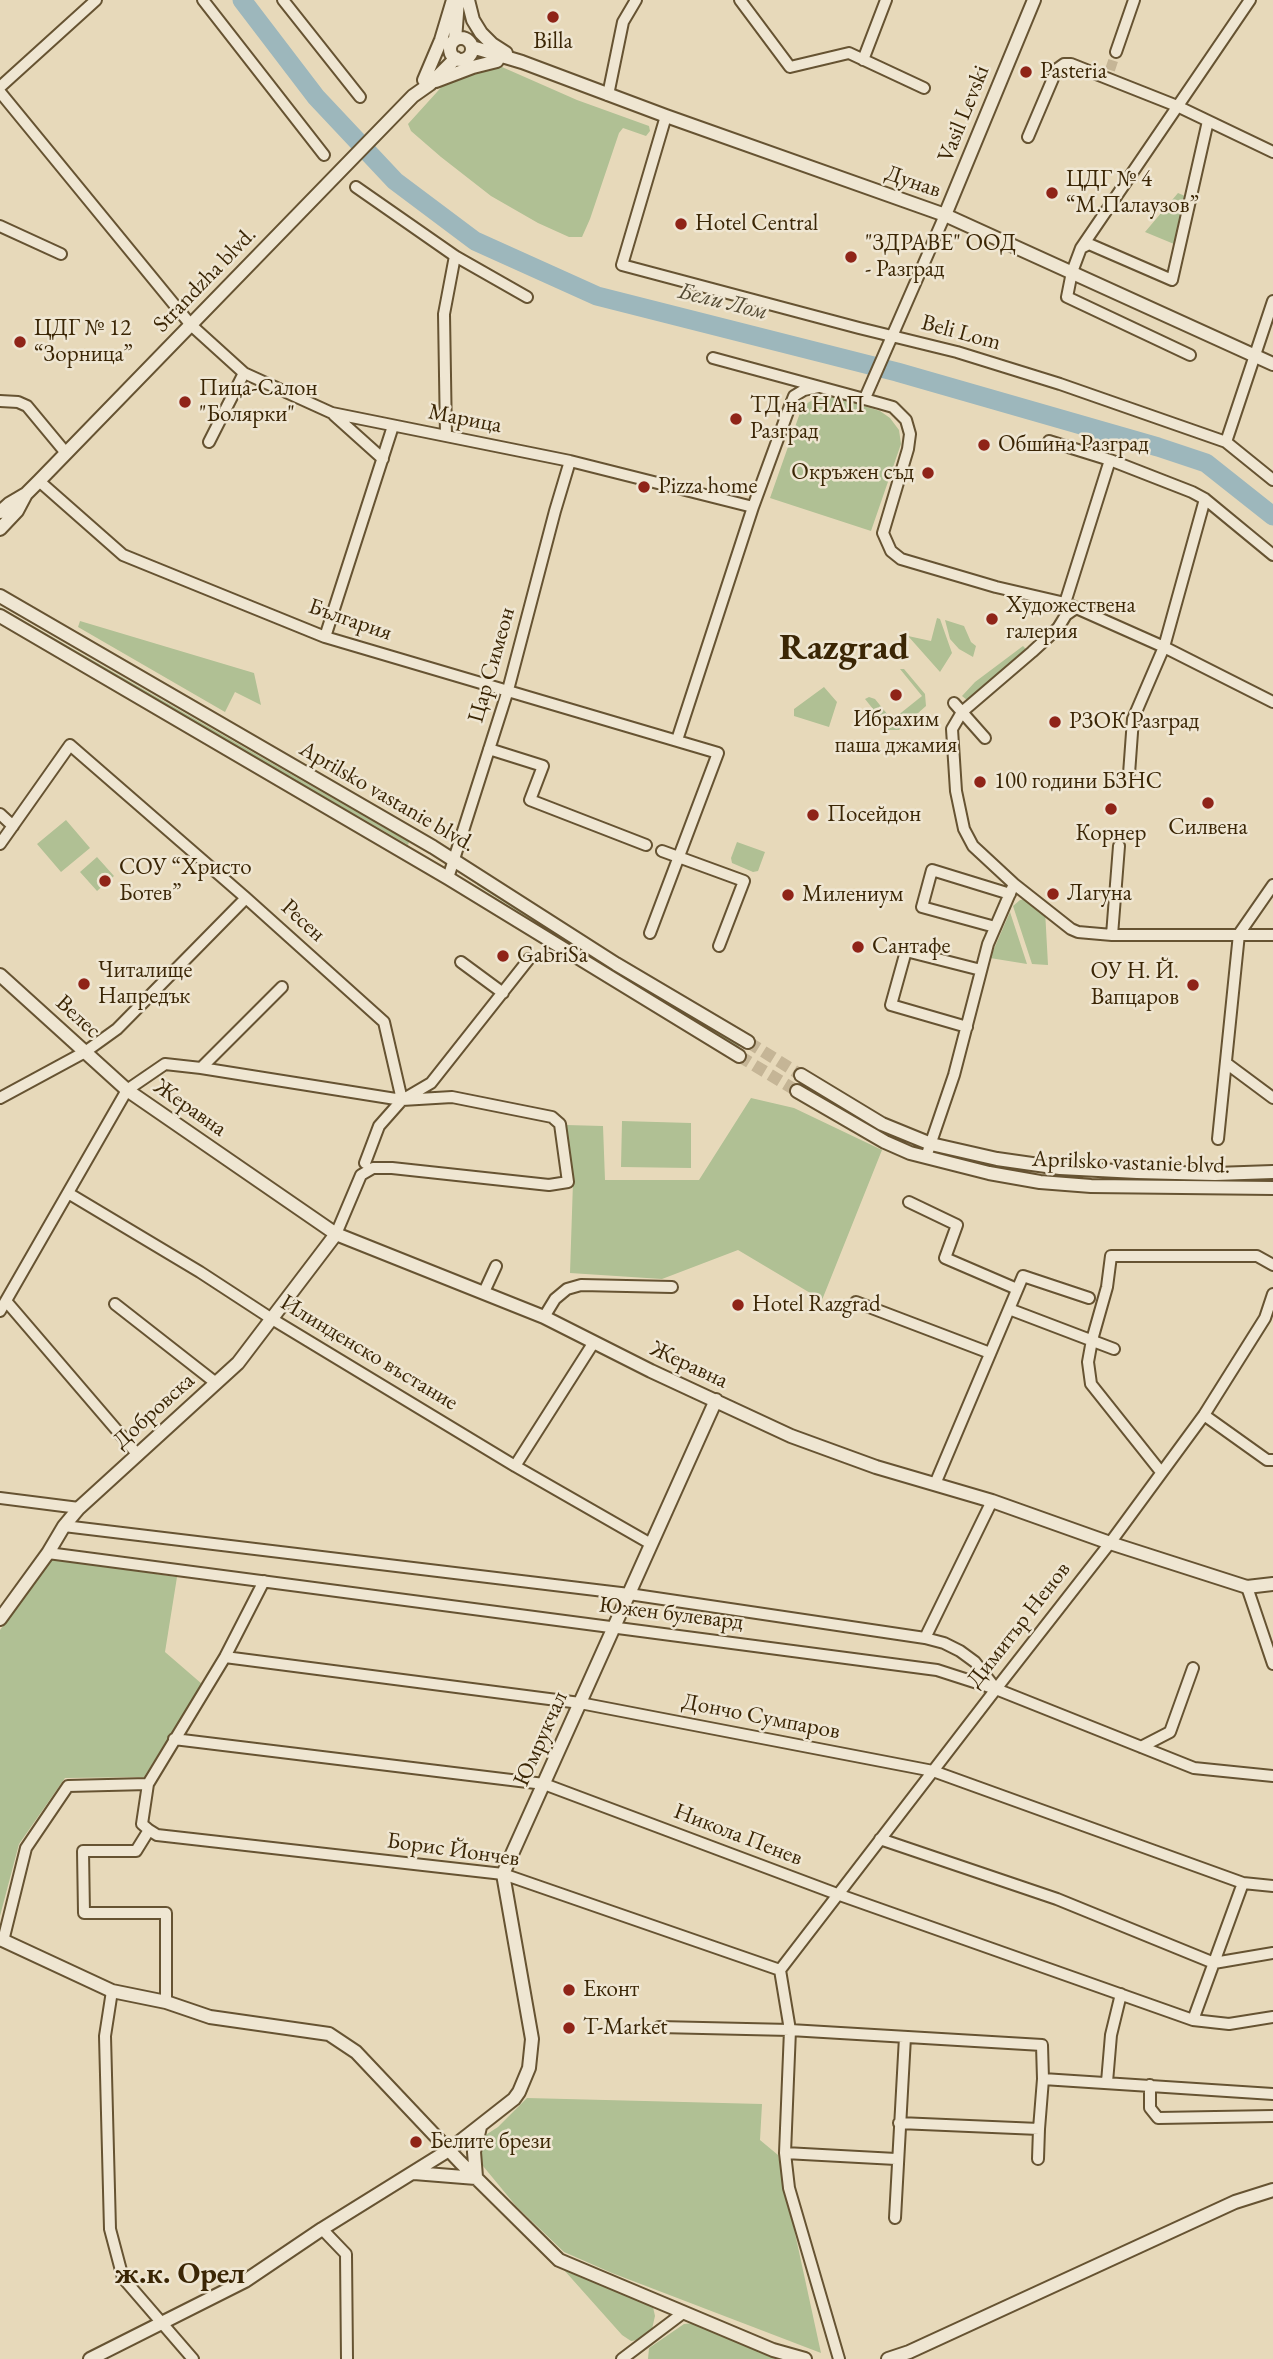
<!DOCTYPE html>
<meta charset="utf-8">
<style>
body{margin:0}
canvas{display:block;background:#e7d9ba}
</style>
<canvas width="1273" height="2359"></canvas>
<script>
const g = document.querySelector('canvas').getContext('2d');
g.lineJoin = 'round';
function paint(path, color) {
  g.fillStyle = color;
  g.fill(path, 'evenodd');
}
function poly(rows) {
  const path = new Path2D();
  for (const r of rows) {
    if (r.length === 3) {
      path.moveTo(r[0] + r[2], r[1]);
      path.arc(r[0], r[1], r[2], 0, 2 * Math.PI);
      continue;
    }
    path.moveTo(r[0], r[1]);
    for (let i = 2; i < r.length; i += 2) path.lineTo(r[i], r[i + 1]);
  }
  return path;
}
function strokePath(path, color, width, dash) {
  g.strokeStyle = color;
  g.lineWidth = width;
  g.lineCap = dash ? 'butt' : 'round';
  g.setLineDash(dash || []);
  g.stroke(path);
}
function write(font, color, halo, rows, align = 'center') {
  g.font = font + ' "EB Garamond",serif';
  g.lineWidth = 5;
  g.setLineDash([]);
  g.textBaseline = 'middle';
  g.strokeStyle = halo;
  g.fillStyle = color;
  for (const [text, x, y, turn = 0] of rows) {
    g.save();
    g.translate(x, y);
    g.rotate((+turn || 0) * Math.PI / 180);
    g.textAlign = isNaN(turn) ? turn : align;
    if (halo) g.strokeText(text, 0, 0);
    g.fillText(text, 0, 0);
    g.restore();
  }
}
const green = poly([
 [502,67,577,100,649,126,650,131,646,136,623,128,619,133,590,219,582,237,569,237,538,223,491,196,441,157,411,131,408,124,446,82,483,69],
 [1178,193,1185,196,1174,244,1145,232],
 [819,397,834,397,880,411,890,418,899,430,901,444,871,531,770,498,801,410,809,402],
 [0,607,409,842,408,845,0,610],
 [937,618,940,619,952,653,940,672,908,636,931,641],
 [945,620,964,626,971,642,976,646,973,657,959,649,950,639],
 [80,621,254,673,261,705,235,692,225,712,78,627],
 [1023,646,1026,649,967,700,962,696,975,682],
 [900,669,904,669,925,694,926,706,899,730,888,730,874,717,873,709,865,699,869,697,875,699,892,720,922,696],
 [824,687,837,702,829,727,794,716,794,709],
 [66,820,90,848,61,872,37,844],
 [737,842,765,852,758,871,753,872,732,863,731,858],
 [97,857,114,876,97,891,80,872],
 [478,883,615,970,740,1045,739,1047,614,973,477,885],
 [1029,898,1045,910,1048,965,1032,964,1013,906,1020,900],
 [1010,912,1027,964,990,958],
 [751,1098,794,1108,882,1150,822,1300,738,1250,662,1279,570,1273,573,1182,566,1125,603,1126,605,1180,699,1180],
 [622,1121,691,1123,691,1168,621,1167],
 [52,1559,177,1577,165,1652,202,1684,144,1777,65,1778,19,1844,0,1916,0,1630],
 [527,2098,762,2104,760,2140,778,2155,821,2353,612,2273,564,2252,516,2206,483,2166,480,2148,484,2136,498,2127],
 [564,2270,640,2299,653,2307,655,2316,652,2329,638,2340,631,2341,622,2335],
 [694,2323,780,2359,648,2359,649,2348,684,2324]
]);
const river = poly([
 [242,0,316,97,395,181,475,241,597,296,897,372,1158,447,1206,463,1273,516]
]);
const minorTunnel = poly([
 [1110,70,1116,52]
]);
const tertiaryTunnel = poly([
 [748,1042,801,1075],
 [739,1056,797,1091]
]);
const minor = poly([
 [203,0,324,155],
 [283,0,360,97],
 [740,0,790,67,849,53,924,88],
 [1116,52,1134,0],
 [863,60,886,0],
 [0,87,96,0],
 [0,92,191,325,244,373,332,413,570,461,753,507],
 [608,95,623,22,636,0],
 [666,116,622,265,859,328,957,352,1060,384,1226,442,1273,480],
 [1028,137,1057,69,1064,64,1071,64,1177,106,1273,152],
 [356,187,455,256,527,297],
 [0,226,61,254],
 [1081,248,1089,244,1172,280,1208,121],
 [1190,355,1067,297,1072,272,1081,248,1250,0],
 [713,358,879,403,893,407,906,420,910,434,908,449,883,533,891,551,901,559,996,587,1065,603,1164,647,1273,702],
 [865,398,945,215],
 [0,401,18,402,27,406,66,453],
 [334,415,383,459],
 [446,436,444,314,455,256],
 [1049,441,1110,460,1192,492,1205,499,1273,555],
 [209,442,244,373],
 [1226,442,1273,301],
 [39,481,123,555,325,637,718,753,650,933],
 [1065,603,1110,460],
 [1076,608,1066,615,1058,628,1032,652,962,712,952,729,956,791,964,829,973,846,1014,884,1071,929,1078,932,1112,935,1273,935],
 [325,637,393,426],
 [954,703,985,738],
 [677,740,753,507,790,406,794,396,804,390,818,387],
 [489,749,543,766,530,800,646,845],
 [1129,774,1133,719,1164,647,1205,499],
 [0,814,13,826],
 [0,844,70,745,246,898,384,1022,402,1100],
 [662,851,744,881,719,946],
 [448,878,508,690,555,511,570,461],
 [995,927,922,907,932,870,1010,894],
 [1112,935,1119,846],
 [461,962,503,993],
 [967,1027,891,1005,906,951,981,970],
 [1226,1063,1273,1098],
 [201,1068,282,987],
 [0,1098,85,1052,117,1029,246,898],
 [1218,1139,1239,934,1273,885],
 [926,1157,954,1075,988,944,1014,884],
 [365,1163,379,1126,402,1100,431,1083,529,959],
 [68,1193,200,1272,272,1319,515,1466,651,1544],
 [909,1202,957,1225,945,1258,1017,1289],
 [484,1292,496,1266],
 [6,1301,138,1455],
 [856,1302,990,1353],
 [115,1304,216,1383],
 [1009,1309,1114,1349],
 [0,1311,127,1090,165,1064,201,1068,402,1100,452,1097,552,1117,560,1124,568,1182,549,1185,392,1168,373,1168,361,1175,336,1234],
 [544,1317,555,1299,567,1289,581,1285,672,1287],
 [1204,1415,1267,1460,1273,1460],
 [515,1466,594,1342],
 [1161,1472,1091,1384,1088,1362,1092,1340,1107,1287,1111,1256,1257,1256,1273,1265],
 [935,1484,1023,1276,1089,1298],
 [0,1498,79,1508],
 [64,1526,629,1594,925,1638,944,1643,960,1651,975,1662,996,1689],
 [48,1553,937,1670,996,1689,1194,1768,1273,1776],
 [264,1581,225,1657,148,1784,142,1824,149,1830,157,1835,503,1874,780,1970],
 [1247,1587,1273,1664],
 [925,1638,992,1501],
 [225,1657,580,1703,933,1771,1243,1883,1273,1886],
 [174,1739,544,1784,837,1894,1193,2020,1229,2024,1273,2017],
 [1141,1747,1170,1732,1193,1668],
 [149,1830,136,1851,83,1851,84,1913,166,1913,166,2002],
 [880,1839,1057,1899,1214,1963,1273,1953],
 [3,1941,26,1848,68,1786,148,1784],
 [780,1970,996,1689,1110,1543,1204,1415,1265,1318,1273,1294],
 [780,1970,790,2030,785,2153,789,2188,839,2359],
 [112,1991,105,2036,110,2229,123,2278,193,2359],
 [1193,2020,1243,1883],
 [659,2027,790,2030,1042,2045,1043,2079],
 [1107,2082,1111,2035,1121,1994],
 [1150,2085,1150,2108,1158,2118,1273,2116],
 [899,2123,1039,2129,1043,2079,1273,2094],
 [785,2153,896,2159],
 [1038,2159,1039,2129],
 [895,2218,905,2037],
 [322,2229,346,2254,347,2359],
 [622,2359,683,2313]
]);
const tertiary = poly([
 [468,0,473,20,481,33,492,44,506,53],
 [461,49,11],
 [455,40,458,0],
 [472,47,522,62,666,116,945,215,1273,364],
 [424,80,441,40,453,0],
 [436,81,473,67,497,61],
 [945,215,1034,0],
 [0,512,9,504,26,494],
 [0,529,17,511,26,494,39,481,413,96,430,84,456,58],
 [0,596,433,847,616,964,748,1042],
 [0,616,448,878,739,1056],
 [0,975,127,1090,336,1234,544,1317,651,1371,791,1436,876,1467,992,1501,1110,1543,1247,1587,1273,1584],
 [801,1075,882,1124,931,1144,997,1159,1060,1168,1137,1172,1215,1174,1273,1172],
 [797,1091,885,1142,910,1153,989,1173,1040,1182,1091,1186,1273,1188],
 [0,1619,48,1553,64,1526,79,1508,238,1363,336,1234],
 [0,1939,112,1991,166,2002,210,2017,329,2034,356,2052,460,2162,559,2260,773,2350,805,2359],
 [414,2173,476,2178],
 [476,2177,474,2152,480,2127],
 [90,2359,245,2281,322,2229,449,2150,514,2099,519,2092,529,2068,532,2039,503,1874,716,1400],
 [888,2359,909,2352,1235,2202,1273,2190]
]);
const markers = [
 [553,17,7,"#8f2418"],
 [1026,72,7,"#8f2418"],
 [1052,193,7,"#8f2418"],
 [681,224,7,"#8f2418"],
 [851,257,7,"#8f2418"],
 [20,342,7,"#8f2418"],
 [185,402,7,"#8f2418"],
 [736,419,7,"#8f2418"],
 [984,445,7,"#8f2418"],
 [928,473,7,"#8f2418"],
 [644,487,7,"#8f2418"],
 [992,619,7,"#8f2418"],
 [896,695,7,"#8f2418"],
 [1055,722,7,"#8f2418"],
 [980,782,7,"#8f2418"],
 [1208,803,7,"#8f2418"],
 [1111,809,7,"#8f2418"],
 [813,815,7,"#8f2418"],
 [105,881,7,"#8f2418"],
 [1053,894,7,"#8f2418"],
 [788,895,7,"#8f2418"],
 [858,947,7,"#8f2418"],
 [503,956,7,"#8f2418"],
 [84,984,7,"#8f2418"],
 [1193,985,7,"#8f2418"],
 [738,1305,7,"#8f2418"],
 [569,1990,7,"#8f2418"],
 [569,2028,7,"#8f2418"],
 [416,2142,7,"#8f2418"]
];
const poiNames = [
 ["Billa",553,42,"center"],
 ["Pasteria",1040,72],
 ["ЦДГ № 4",1066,180],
 ["“М.Палаузов”",1066,206],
 ["Hotel Central",695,224],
 ["\"ЗДРАВЕ\" ООД",865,244],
 ["- Разград",865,270],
 ["ЦДГ № 12",34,329],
 ["“Зорница”",34,355],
 ["Пица-Салон",199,389],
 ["\"Болярки\"",199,415],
 ["ТД на НАП",750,406],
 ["Разград",750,432],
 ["Обшина Разград",998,445],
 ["Окръжен съд",914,473,"right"],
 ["Pizza home",658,487],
 ["Художествена",1006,606],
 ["галерия",1006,632],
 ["Ибрахим",896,720,"center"],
 ["паша джамия",896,746,"center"],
 ["РЗОК Разград",1069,722],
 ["100 години БЗНС",994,782],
 ["Посейдон",827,815],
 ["Силвена",1208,828,"center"],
 ["Корнер",1111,834,"center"],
 ["СОУ “Христо",119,868],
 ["Ботев”",119,894],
 ["Лагуна",1067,894],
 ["Милениум",802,895],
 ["Сантафе",872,947],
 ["GabriSa",517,956],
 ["Читалище",98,971],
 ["Напредък",98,997],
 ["ОУ Н. Й.",1179,972,"right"],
 ["Вапцаров",1179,998,"right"],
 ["Hotel Razgrad",752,1305],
 ["Еконт",583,1990],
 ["T-Market",583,2028],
 ["Белите брези",430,2142]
];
const streetNames = [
 ["Vasil Levski",964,114,-68],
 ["Дунав",913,182,19],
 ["Strandzha blvd.",205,280,-46],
 ["Beli Lom",961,333,15],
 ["Марица",465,419,11],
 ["България",350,620,19],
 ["Цар Симеон",492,665,-74],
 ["Aprilsko vastanie blvd.",387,797,30],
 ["Ресен",303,921,42],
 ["Велес",78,1017,42],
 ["Жеравна",190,1108,35],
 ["Aprilsko vastanie blvd.",1131,1163,2],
 ["Илинденско въстание",369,1353,31],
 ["Жеравна",689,1365,25],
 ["Добровска",154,1411,-42],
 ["Южен булевард",671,1614,7],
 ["Димитър Ненов",1019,1625,-52],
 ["Дончо Сумпаров",761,1717,11],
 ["Юмрукчал",541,1739,-66],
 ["Никола Пенев",738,1835,21],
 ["Борис Йончев",453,1850,8]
];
const waterNames = [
 ["Бели Лом",723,302,14]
];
const districtNames = [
 ["ж.к. Орел",180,2275]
];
const townNames = [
 ["Razgrad",844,649]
];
paint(green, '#b0c094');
strokePath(river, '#9db7bc', 19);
strokePath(minorTunnel, '#c5b596', 10, [10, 5]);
strokePath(tertiaryTunnel, '#c5b596', 12, [12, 6]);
strokePath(minor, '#665332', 14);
strokePath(tertiary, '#665332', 16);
strokePath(minor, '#efe6d2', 10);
strokePath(tertiary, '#efe6d2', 12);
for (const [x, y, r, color] of markers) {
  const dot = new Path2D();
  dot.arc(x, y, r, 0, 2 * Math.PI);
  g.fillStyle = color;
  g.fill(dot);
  strokePath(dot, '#efe6d2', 2.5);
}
write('23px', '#3b2605', '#efe6d2', poiNames, 'left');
write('23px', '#3b2605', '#efe6d2', streetNames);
write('italic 24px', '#544a33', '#efe6d2', waterNames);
write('bold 30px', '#3b2605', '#efe6d2', districtNames);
write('bold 37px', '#3b2605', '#efe6d2', townNames);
</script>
